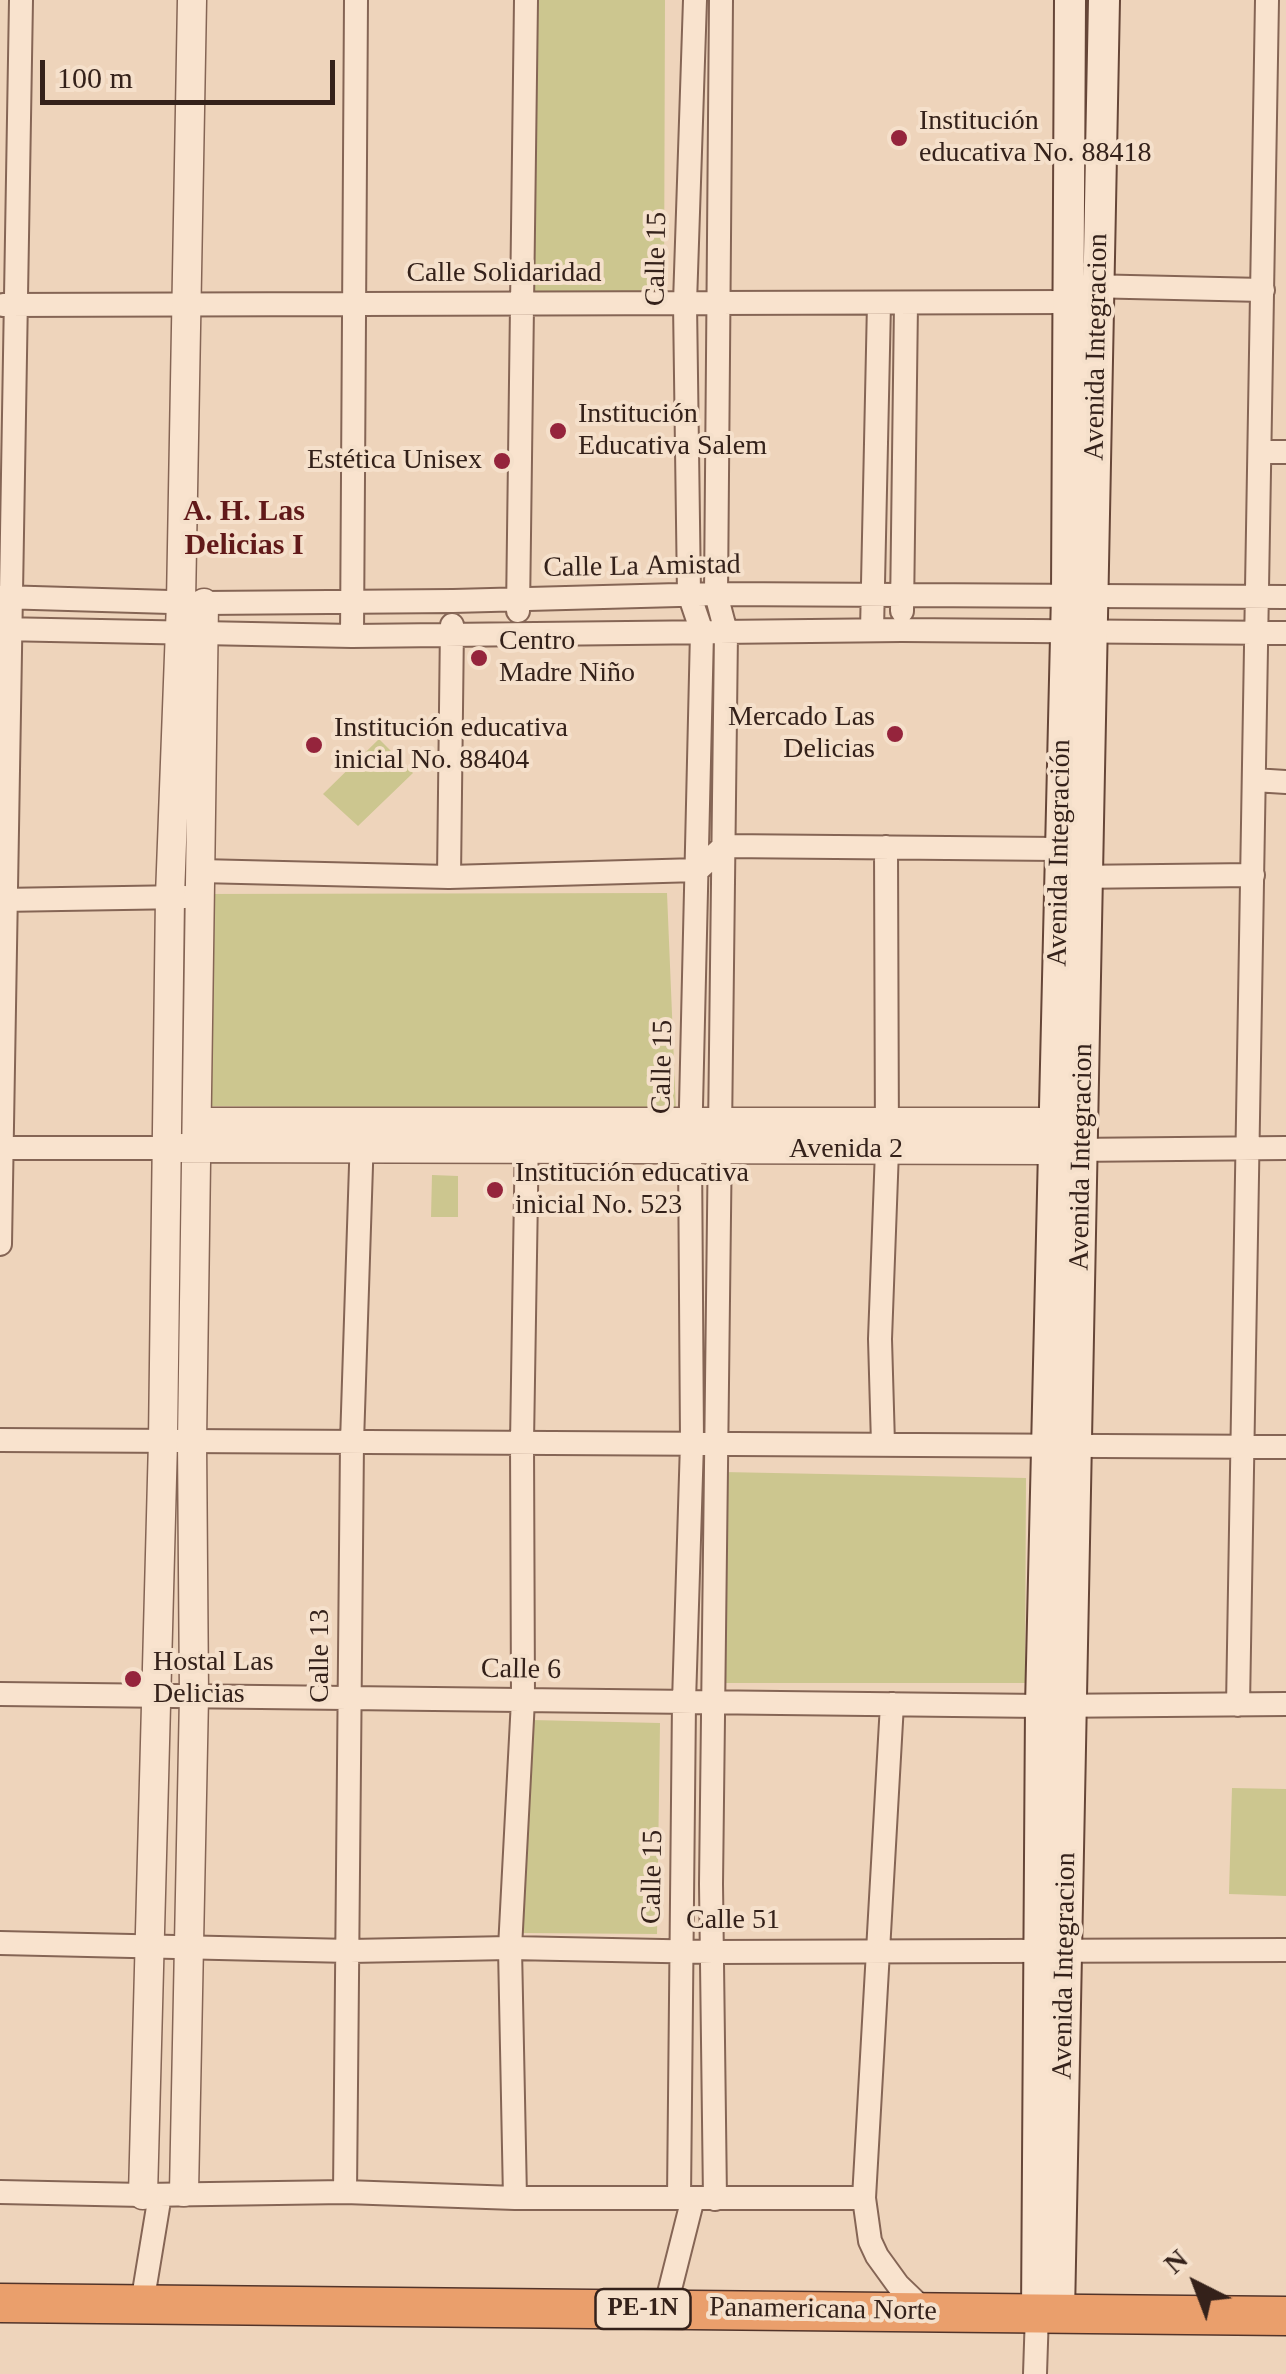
<!DOCTYPE html>
<meta charset="utf-8">
<style>
body{margin:0}
#map{position:relative;width:1286px;height:2374px;overflow:hidden;background:#eed4bb;font-family:Georgia,serif}
canvas{display:block}
.north{position:absolute;left:1146px;top:2234px;width:100px;height:100px;-webkit-text-stroke:8px #f5e0cb;paint-order:stroke;rotate:318deg;font-size:28px;font-weight:700;line-height:40px;text-align:center;color:#34211a}
.north::after{content:'';display:block;margin:auto;width:35px;height:45px;background:#34211a;clip-path:polygon(50% 0,100% 100%,50% 72%,0 100%)}
.scale{position:absolute;left:40px;top:60px;width:295px;height:45px;box-sizing:border-box;border:5px solid #34211a;border-top:0;padding-left:12px;font-size:30px;line-height:35px;white-space:nowrap;color:#34211a;-webkit-text-stroke:8px #f5e0cb;paint-order:stroke}
</style>
<div id="map">
<canvas width="1286" height="2374"></canvas>
<div class="north">N</div>
<div class="scale">100 m</div>
</div>
<script>
const g = document.querySelector('canvas').getContext('2d');
g.lineJoin = 'round';
function paint(path, color) {
  g.fillStyle = color;
  g.fill(path, 'evenodd');
}
function poly(rows) {
  const path = new Path2D();
  for (const r of rows) {
    path.moveTo(r[0], r[1]);
    for (let i = 2; i < r.length; i += 2) path.lineTo(r[i], r[i + 1]);
  }
  return path;
}
function strokePath(path, color, width, dash) {
  g.strokeStyle = color;
  g.lineWidth = width;
  g.lineCap = dash ? 'butt' : 'round';
  g.setLineDash(dash || []);
  g.stroke(path);
}
function write(font, color, halo, rows, align = 'center') {
  g.font = font + ' Georgia,serif';
  g.lineWidth = 8;
  g.setLineDash([]);
  g.textBaseline = 'middle';
  g.strokeStyle = halo;
  g.fillStyle = color;
  for (const [text, x, y, turn = 0] of rows) {
    g.save();
    g.translate(x, y);
    g.rotate((+turn || 0) * Math.PI / 180);
    g.textAlign = isNaN(turn) ? turn : align;
    if (halo) g.strokeText(text, 0, 0);
    g.fillText(text, 0, 0);
    g.restore();
  }
}
const green = poly([
 [526,0,665,0,664,300,521,300],
 [379,739,413,773,358,826,323,794],
 [667,893,676,1111,201,1106,200,894],
 [432,1175,458,1176,458,1217,431,1217],
 [723,1472,1026,1478,1025,1683,718,1683],
 [532,1720,660,1723,657,1934,522,1933],
 [1232,1788,1286,1789,1286,1896,1229,1894]
]);
const minor = poly([
 [1086,286,1263,290],
 [3,305,1068,302],
 [1260,452,1286,452],
 [0,597,204,603,453,601,716,594,1286,597],
 [518,611,526,0],
 [902,611,906,303],
 [0,629,352,636,902,630,1286,633],
 [872,630,879,303],
 [352,636,356,0],
 [1254,780,1286,782],
 [200,871,449,877,698,870,724,846,1059,849],
 [449,877,452,625],
 [1071,877,1253,875],
 [0,900,185,897],
 [0,1148,166,1148],
 [1070,1150,1286,1148],
 [0,1244,21,0],
 [0,1440,1286,1447],
 [883,1444,880,1339,887,1150,886,847],
 [0,1694,1041,1706,1286,1704],
 [892,1704,864,2198,870,2241,877,2256,898,2285,925,2311],
 [1238,1705,1267,0],
 [0,1943,350,1951,510,1948,713,1952,1286,1950],
 [0,2192,143,2195,345,2192,515,2198,864,2198],
 [345,2192,352,1442,362,1135],
 [679,2197,684,1702,692,1443,690,1149,702,632,689,594,685,303,695,0],
 [515,2198,510,1948,523,1700,522,1442,527,1132],
 [715,2199,711,1884,726,632,716,594,721,0],
 [142,2304,160,2195],
 [665,2309,693,2198],
 [1035,2374,1037,2313]
]);
const tertiary = poly([
 [198,1122,1054,1122],
 [182,1148,1052,1150],
 [184,2192,194,1696,192,1441,204,603],
 [143,2195,163,1441,170,896,181,602,192,0]
]);
const secondary = poly([
 [1037,2313,1041,1706,1067,594,1070,0],
 [1059,2313,1104,0]
]);
const trunk = poly([
 [0,2303,1286,2316]
]);
const markers = [
 [899,138,10,"#95243c"],
 [558,431,10,"#95243c"],
 [502,461,10,"#95243c"],
 [479,658,10,"#95243c"],
 [895,734,10,"#95243c"],
 [314,745,10,"#95243c"],
 [495,1190,10,"#95243c"],
 [133,1679,10,"#95243c"]
];
const shields = [
 [643,2309,95]
];
const shieldNames = [
 ["PE-1N",643,2309]
];
const poiNames = [
 ["Institución",919,122],
 ["educativa No. 88418",919,154],
 ["Institución",578,415],
 ["Educativa Salem",578,447],
 ["Estética Unisex",482,461,"right"],
 ["Centro",499,642],
 ["Madre Niño",499,674],
 ["Mercado Las",875,718,"right"],
 ["Delicias",875,750,"right"],
 ["Institución educativa",334,729],
 ["inicial No. 88404",334,761],
 ["Institución educativa",515,1174],
 ["inicial No. 523",515,1206],
 ["Hostal Las",153,1663],
 ["Delicias",153,1695]
];
const streetNames = [
 ["Calle 15",657,259,-89],
 ["Calle Solidaridad",504,274],
 ["Avenida Integracion",1097,347,-89],
 ["Calle La Amistad",642,567,-1],
 ["Avenida Integración",1060,853,-89],
 ["Calle 15",663,1067,-89],
 ["Avenida 2",846,1150],
 ["Avenida Integracion",1082,1157,-89],
 ["Calle 13",321,1656,-90],
 ["Calle 6",521,1670,1],
 ["Calle 15",653,1877,-89],
 ["Calle 51",733,1921],
 ["Avenida Integracion",1065,1966,-89],
 ["Panamericana Norte",823,2310,1]
];
const neighbourhoodNames = [
 ["A. H. Las",244,512],
 ["Delicias I",244,546]
];
paint(green, '#ccc68f');
strokePath(minor, '#856555', 26);
strokePath(tertiary, '#856555', 31);
strokePath(secondary, '#664638', 34);
strokePath(trunk, '#52342a', 41);
strokePath(minor, '#f9e3ce', 22);
strokePath(tertiary, '#f9e3ce', 28);
strokePath(secondary, '#f9e3ce', 30);
strokePath(trunk, '#ea9f6c', 38);
for (const [x, y, r, color] of markers) {
  const dot = new Path2D();
  dot.arc(x, y, r, 0, 2 * Math.PI);
  g.fillStyle = color;
  g.fill(dot);
  strokePath(dot, '#f5e0cb', 4);
}
for (const [x, y, w] of shields) {
  const box = new Path2D();
  box.roundRect(x - w / 2, y - 20, w, 40, 8);
  g.fillStyle = '#f5e0cb';
  g.fill(box);
  strokePath(box, '#34211a', 2.5);
}
write('bold 25px', '#34211a', null, shieldNames);
write('28px', '#34211a', '#f5e0cb', poiNames, 'left');
write('28px', '#34211a', '#f5e0cb', streetNames);
write('bold 30px', '#611919', '#f5e0cb', neighbourhoodNames);
</script>
